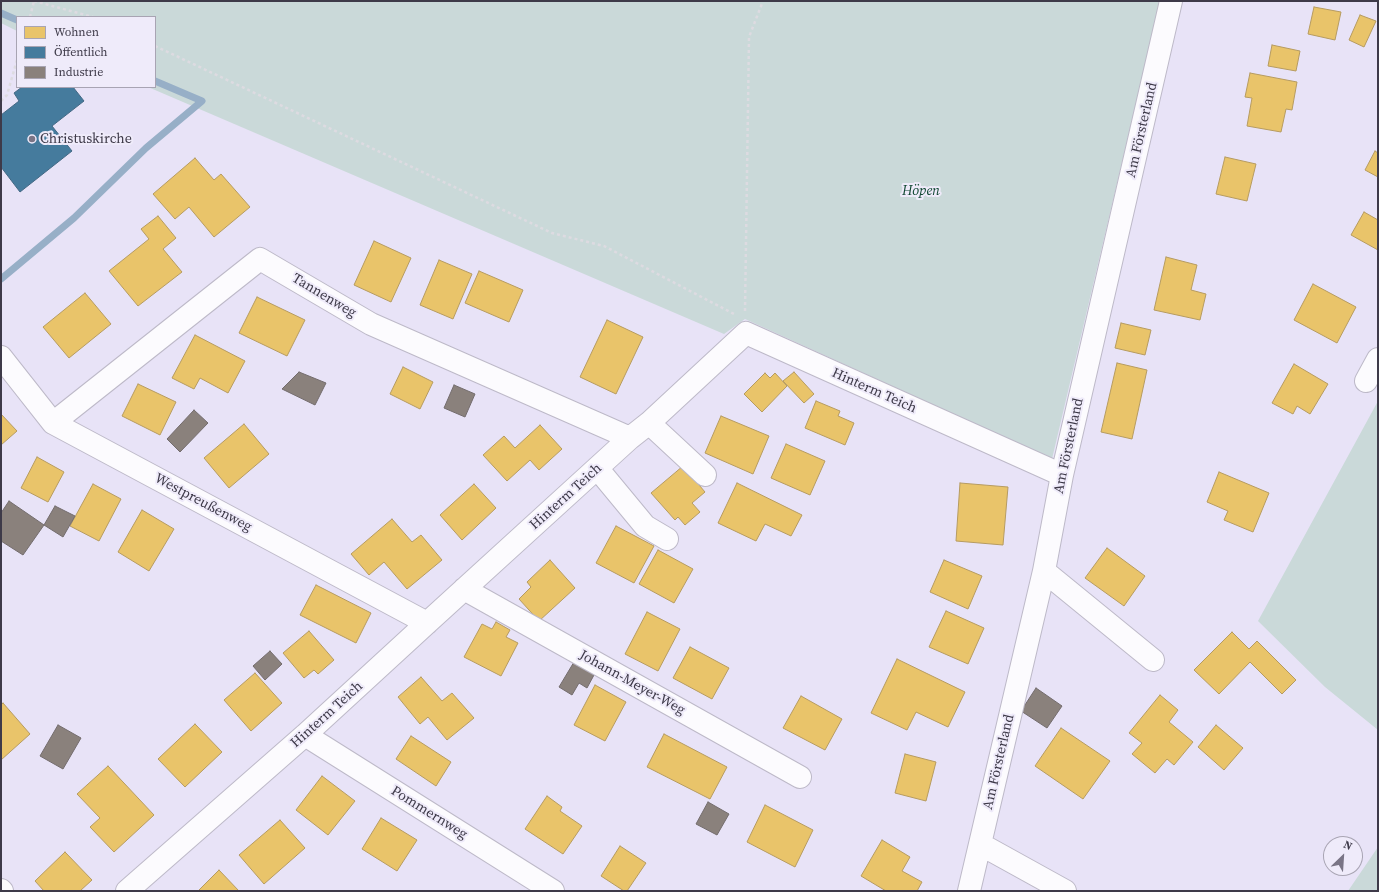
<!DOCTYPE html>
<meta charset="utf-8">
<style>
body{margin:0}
#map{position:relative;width:1379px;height:892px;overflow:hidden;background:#e8e3f7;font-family:"Source Serif 4",serif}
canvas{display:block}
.frame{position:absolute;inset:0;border:2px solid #3e3a49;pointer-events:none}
.legend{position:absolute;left:16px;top:16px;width:140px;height:72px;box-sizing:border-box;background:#efebfa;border:1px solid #a8a4b3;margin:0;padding:5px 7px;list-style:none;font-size:12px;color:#3e3a49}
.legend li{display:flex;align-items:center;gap:8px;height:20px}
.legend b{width:20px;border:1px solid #a8a4b3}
.north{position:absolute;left:1323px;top:836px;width:40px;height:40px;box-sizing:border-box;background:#efebfa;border:1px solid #a8a4b3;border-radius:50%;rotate:25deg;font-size:11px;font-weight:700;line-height:16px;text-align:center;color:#3e3a49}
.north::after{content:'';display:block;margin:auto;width:14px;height:18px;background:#7a7586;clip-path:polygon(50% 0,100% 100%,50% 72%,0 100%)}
</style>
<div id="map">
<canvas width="1379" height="892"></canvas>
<div class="frame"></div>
<ul class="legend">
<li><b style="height:11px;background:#e9c46a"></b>Wohnen</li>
<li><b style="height:11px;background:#457b9d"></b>Öffentlich</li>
<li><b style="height:11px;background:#8a817c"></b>Industrie</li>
</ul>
<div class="north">N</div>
</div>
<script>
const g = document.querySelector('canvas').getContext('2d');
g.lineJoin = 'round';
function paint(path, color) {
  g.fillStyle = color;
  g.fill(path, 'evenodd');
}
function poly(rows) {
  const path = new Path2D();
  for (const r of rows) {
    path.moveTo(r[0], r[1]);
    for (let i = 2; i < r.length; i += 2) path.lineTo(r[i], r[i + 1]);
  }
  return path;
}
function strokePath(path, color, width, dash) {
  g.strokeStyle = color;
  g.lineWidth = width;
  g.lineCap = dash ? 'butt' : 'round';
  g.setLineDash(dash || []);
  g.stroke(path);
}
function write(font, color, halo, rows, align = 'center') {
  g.font = font + ' "Source Serif 4",serif';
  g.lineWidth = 4;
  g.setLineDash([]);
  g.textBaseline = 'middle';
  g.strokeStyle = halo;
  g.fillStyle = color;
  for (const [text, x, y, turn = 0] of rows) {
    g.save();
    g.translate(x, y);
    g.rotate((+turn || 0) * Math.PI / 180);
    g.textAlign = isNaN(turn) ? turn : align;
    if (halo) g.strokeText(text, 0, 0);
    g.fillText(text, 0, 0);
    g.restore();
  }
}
const green = poly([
 [1,1,1160,1,1052,459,745,319,724,334,148,87,155,87,155,17,17,17,17,31,1,23],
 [1378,401,1378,730,1325,687,1258,621],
 [1378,847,1378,891,1348,891]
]);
const homes = poly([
 [1314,7,1341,12,1335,40,1308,34,1314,7],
 [1360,15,1376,21,1364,47,1349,40,1360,15],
 [1272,45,1300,51,1296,71,1268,66,1272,45],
 [1250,73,1297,82,1292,110,1286,109,1281,132,1247,126,1252,98,1245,97,1250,73],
 [1375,151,1378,153,1378,177,1365,170,1375,151],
 [1225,157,1256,164,1247,201,1216,194,1225,157],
 [195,158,214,180,221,174,250,207,214,237,189,207,175,219,153,194,195,158],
 [1364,212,1378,220,1378,250,1351,235,1364,212],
 [158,216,176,238,163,249,182,272,138,306,109,271,149,239,141,229,158,216],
 [374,241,411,258,391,302,354,285,374,241],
 [1166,257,1197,265,1191,290,1206,294,1200,320,1154,310,1166,257],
 [439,260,472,274,453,319,420,305,439,260],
 [479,271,523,290,509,322,465,303,479,271],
 [1313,284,1356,307,1337,343,1294,320,1313,284],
 [85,293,111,324,69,358,43,327,85,293],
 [257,297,305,320,287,356,239,333,257,297],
 [607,320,643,337,616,394,580,377,607,320],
 [1121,323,1151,330,1145,355,1115,348,1121,323],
 [195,335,245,361,228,393,200,378,194,389,172,378,195,335],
 [1117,363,1147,370,1132,439,1101,432,1117,363],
 [1294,364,1328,384,1310,414,1297,406,1293,414,1272,403,1294,364],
 [403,367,433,382,420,409,390,394,403,367],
 [794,372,814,394,804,403,783,381,794,372],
 [765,373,770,378,775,373,787,386,762,412,744,394,765,373],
 [138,384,176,402,160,435,122,416,138,384],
 [816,401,840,411,838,416,854,423,845,445,805,428,816,401],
 [1,414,17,431,1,445,1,414],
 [721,416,769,436,753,474,705,453,721,416],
 [244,424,269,454,229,488,204,458,244,424],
 [540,425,562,449,539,470,530,460,507,481,483,455,504,436,515,448,540,425],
 [786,444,825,461,810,495,771,478,786,444],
 [37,457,64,472,48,502,21,488,37,457],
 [683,466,705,492,692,503,700,512,685,525,678,517,675,520,651,493,683,466],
 [1219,472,1269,493,1253,532,1224,520,1228,511,1207,502,1219,472],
 [737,483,802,515,791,536,765,524,756,541,718,523,737,483],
 [960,483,1008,487,1003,545,956,541,960,483],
 [93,484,121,499,99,541,70,526,93,484],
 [474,484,496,508,462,540,440,515,474,484],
 [142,510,174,529,149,571,118,552,142,510],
 [392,519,412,542,421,535,442,560,407,589,384,562,369,575,351,554,392,519],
 [616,526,654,546,634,583,596,563,616,526],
 [1107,548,1145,576,1124,606,1085,578,1107,548],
 [658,550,693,569,674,603,639,584,658,550],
 [550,560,575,588,539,621,519,599,531,587,527,582,550,560],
 [944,560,982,576,968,609,930,592,944,560],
 [316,585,371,613,356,643,300,615,316,585],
 [946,611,984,628,968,664,929,647,946,611],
 [647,612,680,629,658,671,625,654,647,612],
 [496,622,510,630,506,637,518,643,501,676,464,657,482,624,492,629,496,622],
 [309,631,334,660,318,674,314,670,304,678,283,653,309,631],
 [1232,632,1249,649,1257,641,1296,680,1282,694,1250,662,1219,694,1194,670,1232,632],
 [690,647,729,668,712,699,673,678,690,647],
 [897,659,965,692,948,727,916,712,907,730,871,713,897,659],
 [255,673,282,703,251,731,224,700,255,673],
 [421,677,442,701,452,693,474,718,447,740,428,717,420,724,398,697,421,677],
 [595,685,626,702,605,741,574,725,595,685],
 [1160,695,1178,710,1169,722,1193,742,1174,765,1167,759,1155,773,1132,754,1142,743,1129,733,1160,695],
 [801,696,842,719,825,750,783,728,801,696],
 [3,703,30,734,1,760,1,705,3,703],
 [195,724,222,752,185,787,158,759,195,724],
 [1216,725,1243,748,1224,770,1198,747,1216,725],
 [1061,728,1110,761,1083,799,1035,766,1061,728],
 [664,734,727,767,710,799,647,767,664,734],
 [411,736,451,762,436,786,396,759,411,736],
 [905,754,936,762,926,801,895,793,905,754],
 [108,766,154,815,114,852,90,827,100,818,77,794,108,766],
 [322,776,355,801,328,835,296,810,322,776],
 [547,796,562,807,560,811,582,826,563,854,525,829,547,796],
 [765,805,813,830,795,867,747,842,765,805],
 [381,818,417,840,397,871,362,849,381,818],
 [280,820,305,848,264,884,239,855,280,820],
 [882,840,910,857,902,871,922,882,917,891,886,891,861,876,882,840],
 [620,846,646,863,627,891,624,891,601,876,620,846],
 [65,852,92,880,80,891,44,891,35,881,65,852],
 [219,870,239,891,198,891,219,870]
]);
const public = poly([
 [22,87,73,87,84,101,52,126,72,151,20,192,1,167,1,115,19,101,14,93,22,87]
]);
const industry = poly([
 [299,372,326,383,315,405,282,389,299,372],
 [454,385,475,394,465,417,444,408,454,385],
 [194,410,208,423,180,452,167,439,194,410],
 [9,501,44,525,23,555,1,541,1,513,9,501],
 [55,506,75,516,63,537,44,525,55,506],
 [270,651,282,664,265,680,253,666,270,651],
 [574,662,594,675,587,688,579,683,572,695,559,687,574,662],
 [1036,688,1062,706,1047,728,1021,711,1036,688],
 [58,725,81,738,63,769,40,756,58,725],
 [708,802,729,814,717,835,696,824,708,802]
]);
const stream = poly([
 [1,13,17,20],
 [1,279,74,218,146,148,202,101,155,81]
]);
const path = poly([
 [34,1,93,17],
 [30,17,34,1],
 [155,46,552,233,604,246,734,314],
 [1,101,7,95,17,60],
 [745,311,749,37,763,1]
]);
const minor = poly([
 [1,357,53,423,427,623],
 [1366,381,1378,359],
 [53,423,260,259,371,324,630,438],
 [649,423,705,475],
 [597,468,645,526,667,539],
 [1044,571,1153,660],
 [464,589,800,777],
 [305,735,553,891],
 [980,844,1065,891],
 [1,890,2,891],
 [127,891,305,735,427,623,630,438,649,423,746,333,1062,475],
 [969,891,1044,571,1062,475,1171,1]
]);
const markers = [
 [32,139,4,"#7a7586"]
];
const streetNames = [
 ["Am Försterland",1142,130,-77],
 ["Tannenweg",324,296,31],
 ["Hinterm Teich",874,391,24],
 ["Am Försterland",1069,446,-78],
 ["Hinterm Teich",566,497,-42],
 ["Westpreußenweg",203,503,28],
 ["Johann-Meyer-Weg",632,683,29],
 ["Hinterm Teich",327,715,-42],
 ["Am Försterland",999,762,-77],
 ["Pommernweg",429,813,32]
];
const poiNames = [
 ["Christuskirche",40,139]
];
const parkNames = [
 ["Höpen",921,191]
];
paint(green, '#cad9d9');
paint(homes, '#e9c46a');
strokePath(homes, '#b69b60', 1);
paint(public, '#457b9d');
strokePath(public, '#436884', 1);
paint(industry, '#8a817c');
strokePath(industry, '#736c6d', 1);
strokePath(stream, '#97afc7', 7);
strokePath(minor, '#bdb9c8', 24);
strokePath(path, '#dddbe1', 2.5, [3, 3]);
strokePath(minor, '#fcfbfe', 22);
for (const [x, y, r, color] of markers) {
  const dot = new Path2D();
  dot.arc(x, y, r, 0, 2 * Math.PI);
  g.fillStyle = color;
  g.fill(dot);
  strokePath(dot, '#efebfa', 1.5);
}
write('14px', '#3e3a49', '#efebfa', streetNames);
write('14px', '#3e3a49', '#efebfa', poiNames, 'left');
write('italic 14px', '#0e4630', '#efebfa', parkNames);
</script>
